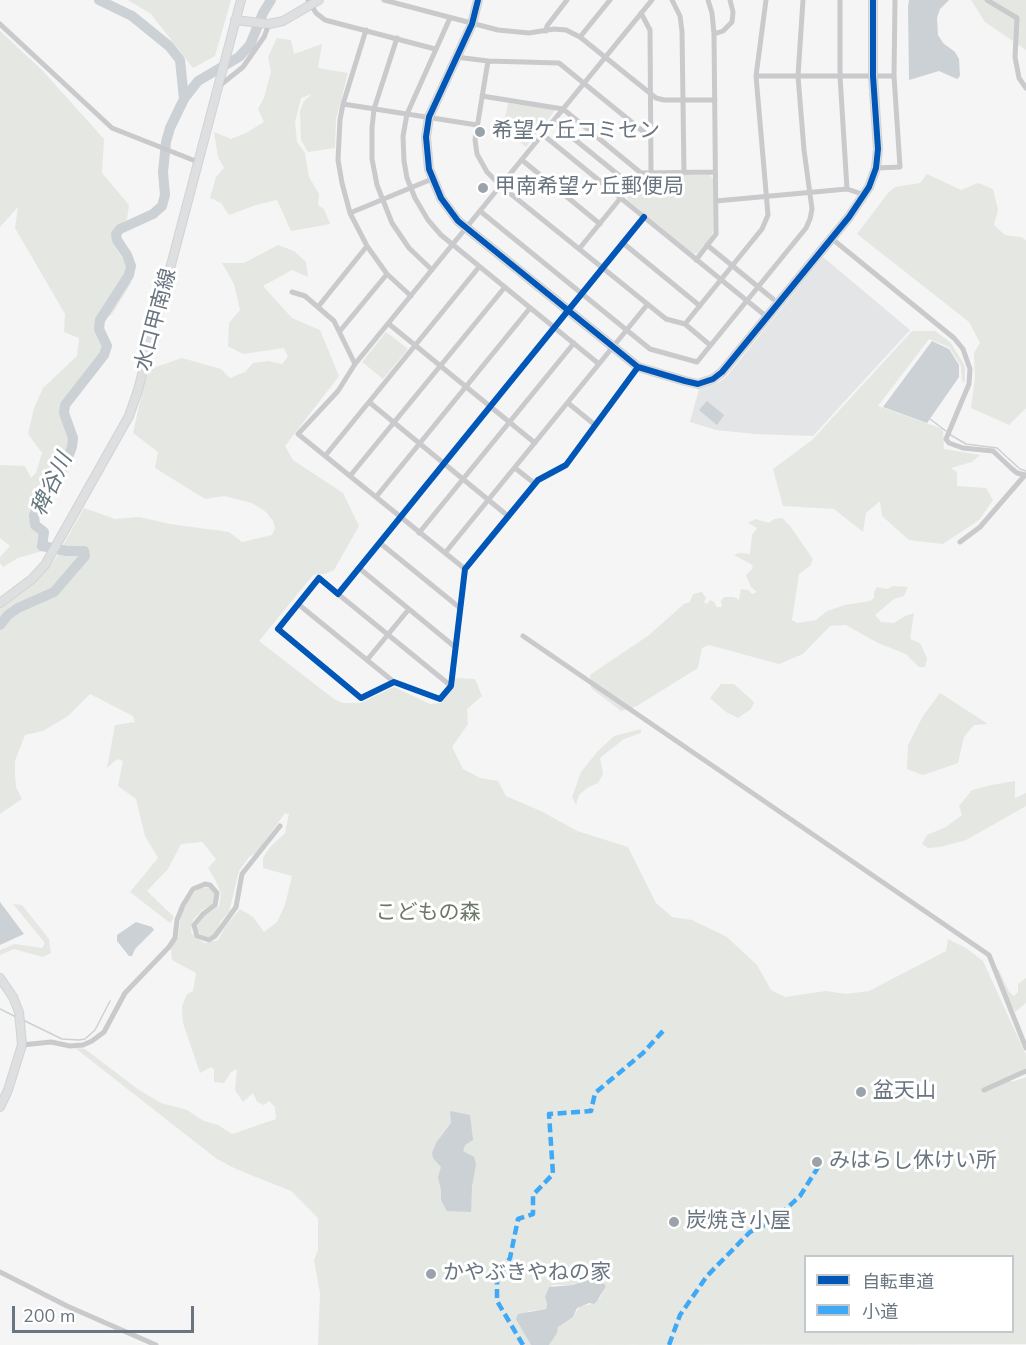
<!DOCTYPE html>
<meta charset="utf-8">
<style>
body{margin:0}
#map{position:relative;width:1026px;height:1345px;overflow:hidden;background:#f5f5f5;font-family:"Nunito Sans","Noto Sans JP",sans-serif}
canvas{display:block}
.legend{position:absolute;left:804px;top:1255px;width:210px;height:78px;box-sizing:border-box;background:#fff;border:2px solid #c3c8cd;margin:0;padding:8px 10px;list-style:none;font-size:18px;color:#697581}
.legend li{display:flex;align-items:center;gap:12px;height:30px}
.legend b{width:30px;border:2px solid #c3c8cd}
.scale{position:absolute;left:12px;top:1306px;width:182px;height:27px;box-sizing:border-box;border:3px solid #697581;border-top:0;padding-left:8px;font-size:18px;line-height:21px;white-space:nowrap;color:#697581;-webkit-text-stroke:4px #fff;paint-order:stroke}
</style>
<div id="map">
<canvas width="1026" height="1345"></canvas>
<ul class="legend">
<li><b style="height:8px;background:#0057b8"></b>自転車道</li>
<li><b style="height:8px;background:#3fa9f5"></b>小道</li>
</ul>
<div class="scale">200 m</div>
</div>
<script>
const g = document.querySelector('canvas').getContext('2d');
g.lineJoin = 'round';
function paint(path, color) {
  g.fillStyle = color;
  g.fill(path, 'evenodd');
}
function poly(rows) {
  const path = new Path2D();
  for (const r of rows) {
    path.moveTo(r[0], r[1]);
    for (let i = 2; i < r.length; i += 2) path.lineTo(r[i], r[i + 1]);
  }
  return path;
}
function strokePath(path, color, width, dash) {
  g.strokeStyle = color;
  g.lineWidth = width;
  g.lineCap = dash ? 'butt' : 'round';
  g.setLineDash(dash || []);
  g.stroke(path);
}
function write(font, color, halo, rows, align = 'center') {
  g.font = font + ' "Nunito Sans","Noto Sans JP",sans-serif';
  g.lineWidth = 6;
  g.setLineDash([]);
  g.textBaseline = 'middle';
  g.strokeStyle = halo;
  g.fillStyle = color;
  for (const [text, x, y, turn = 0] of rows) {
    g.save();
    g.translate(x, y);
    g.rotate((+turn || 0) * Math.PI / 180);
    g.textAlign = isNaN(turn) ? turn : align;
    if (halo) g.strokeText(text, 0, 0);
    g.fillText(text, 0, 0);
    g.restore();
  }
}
const built = poly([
 [823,257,910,330,813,436,755,434,716,430,690,422,699,389,718,383,727,376]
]);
const green = poly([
 [128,0,231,0,215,56,193,68,151,14],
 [971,0,1026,0,1026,50,985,22],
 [0,31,42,70,104,139,102,173,129,205,127,219,114,230,116,248,126,264,131,283,112,314,97,325,102,349,99,370,63,407,73,464,32,526,51,544,46,550,18,558,3,567,0,563,0,557,10,546,0,538,0,465,25,466,31,478,36,473,42,453,28,434,34,408,43,388,77,356,79,338,64,332,65,314,15,228,18,207,0,227],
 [277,38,291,40,294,54,322,44,318,68,348,73,336,119,335,148,308,152,301,140,300,111,304,101,312,94,301,98,295,122,297,142,305,153,309,177,319,194,318,205,324,209,330,224,291,231,277,200,256,205,229,215,221,203,210,198,216,177,224,168,218,157,214,132,231,139,246,133,264,122,258,109,264,98,271,71,268,57],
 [508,103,556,109,526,147,514,137,505,118],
 [927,174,961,190,978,183,993,189,998,210,994,225,1005,235,1021,237,1026,240,1026,408,1009,425,971,408,975,378,974,353,980,343,969,322,857,234,888,193,895,187,920,183],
 [647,175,709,175,713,178,713,230,711,237,698,253,693,254,628,200,627,195,641,178],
 [278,245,294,251,306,262,308,277,292,270,263,286,292,318,320,330,339,376,285,446,293,460,343,493,359,526,334,570,325,574,313,575,259,641,334,699,343,703,360,703,394,687,430,704,441,703,454,687,455,678,475,679,482,696,467,709,468,724,452,747,463,769,480,778,498,781,506,796,543,812,577,831,628,847,656,903,672,917,692,920,727,937,757,965,771,990,785,997,826,991,846,994,869,991,946,951,948,939,966,948,983,961,1026,1055,1026,1068,1008,1078,1012,1082,1026,1077,1026,1344,549,1345,560,1324,573,1317,580,1306,593,1304,600,1298,605,1286,587,1280,573,1285,552,1285,545,1300,547,1305,546,1309,529,1311,517,1319,531,1345,318,1345,320,1293,314,1260,318,1250,318,1218,291,1191,236,1169,217,1159,75,1048,85,1049,139,1090,161,1103,187,1110,204,1121,218,1125,232,1134,276,1119,275,1107,269,1101,264,1105,257,1102,253,1093,243,1102,235,1090,237,1069,231,1072,224,1083,214,1082,214,1069,211,1067,200,1073,183,1023,182,1006,187,994,193,991,196,973,172,960,171,949,178,937,181,914,186,903,199,887,211,888,216,897,212,905,202,910,193,920,191,932,196,938,205,943,218,940,227,924,240,909,253,917,264,932,277,922,285,905,292,876,263,868,263,858,270,847,285,833,289,814,285,813,257,852,249,857,239,871,229,912,221,921,216,932,210,937,203,937,197,930,198,920,219,906,221,894,216,881,208,868,216,859,202,842,181,844,168,869,147,891,174,917,170,923,130,892,158,858,145,836,136,799,118,786,123,761,117,759,107,768,115,725,135,722,133,716,90,694,68,716,43,731,25,735,15,761,15,775,16,787,22,799,0,814,0,607,39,579,56,558,84,508,115,519,139,517,170,524,229,532,242,542,272,535,275,528,273,521,266,512,252,503,224,496,205,499,155,468,158,452,133,433,144,384,150,369,182,358,221,369,230,378,245,372,253,363,268,361,282,364,288,357,284,348,243,354,228,346,229,323,240,310,234,284,222,263,244,263],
 [806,1256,1012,1256,1012,1332,806,1332],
 [912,331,935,331,951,343,965,366,965,381,962,382,961,366,949,347,929,339,878,406,943,429,944,449,980,455,972,462,951,468,957,472,957,486,986,488,993,500,979,520,943,544,909,540,882,516,880,501,866,513,863,532,834,509,783,506,773,469,812,440],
 [386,332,408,349,383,379,362,362],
 [782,518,790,526,813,559,810,566,799,574,792,620,798,623,816,620,827,611,845,605,870,601,874,598,874,592,877,587,887,589,893,586,908,587,904,596,894,599,875,615,881,622,894,623,905,616,914,613,910,639,920,643,927,658,925,667,919,667,906,654,878,643,846,625,830,626,803,654,779,664,709,645,702,648,698,668,637,706,621,711,591,688,590,675,649,635,684,604,690,602,693,594,702,592,706,598,704,602,707,604,710,600,714,602,717,607,722,607,721,601,724,597,734,597,739,600,741,589,748,590,752,594,757,592,751,587,746,575,753,568,751,564,734,555,739,553,750,554,752,535,757,528,748,523,756,519,769,523,774,519],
 [721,684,734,684,754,702,751,709,738,718,726,712,710,698],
 [940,693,988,724,974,725,964,737,958,763,923,775,907,769,908,745,923,716],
 [641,729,641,733,624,739,600,758,603,774,598,783,587,788,579,795,576,805,572,797,581,772,597,752,614,736],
 [1015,781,1015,798,1026,793,1026,806,966,840,940,847,928,848,922,844,927,835,946,827,962,815,959,806,972,790,992,785],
 [13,904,22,905,49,939,51,953,43,957,14,949,0,955,0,950,15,944,42,948,45,943],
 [991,967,999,970,1009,992,1014,996,1018,992,1018,984,1026,978,1026,1003,1015,1012]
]);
const water = poly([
 [909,0,949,0,940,9,937,18,938,35,943,43,955,52,959,59,960,76,957,79,939,71,909,80,908,7],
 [932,341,949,349,959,365,959,377,927,423,883,407],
 [707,401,724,415,717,425,699,410],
 [0,902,24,934,0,945],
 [136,922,152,927,154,930,135,949,132,956,129,956,117,941,117,935],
 [450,1111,470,1115,473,1140,465,1145,463,1151,474,1157,476,1164,472,1186,471,1212,447,1211,441,1200,441,1190,438,1177,441,1167,433,1158,432,1153,436,1143,451,1123],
 [587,1280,603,1283,606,1286,597,1301,594,1304,589,1303,577,1308,573,1317,558,1327,557,1333,549,1345,531,1345,516,1319,518,1314,546,1309,547,1305,545,1297,549,1287,573,1285]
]);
const stream = poly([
 [930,419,946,431],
 [949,434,966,444,997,448,1020,469,1026,471],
 [0,1009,16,1017],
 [23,1020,62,1039,79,1040,85,1039,95,1030,110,1001]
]);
const river = poly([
 [184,99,198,81,239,57,250,45,263,13,271,0],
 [0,625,8,615,18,608,54,592,85,556,84,551,67,551,42,546,44,532,35,525,34,515,67,460,72,447,73,438,64,413,65,405,104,355,107,346,99,329,100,320,129,275,131,266,127,255,117,240,116,234,120,229,153,214,162,206,165,195,163,172,166,142,170,128,184,99,180,60,169,46,132,16,99,0]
]);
const street = poly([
 [308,0,316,13,325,20,435,49],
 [384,0,498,30,529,33,554,29,566,30,580,37,656,98,664,100,715,100],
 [672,0,680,16,682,31,684,173],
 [840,0,840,76,847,189],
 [987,0,1017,18,1015,57,1019,78,1026,88],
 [641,13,650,30,651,172],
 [450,18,407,114,403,136,404,161,407,178,415,198,428,220,441,235,599,364],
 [0,24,112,128,198,162],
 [366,30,343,104,340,120,338,160,342,183,350,213,367,246,387,274,411,296],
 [546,31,547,26,567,0],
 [714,34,723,31,732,22,733,12,730,0],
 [580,37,610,0],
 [397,38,374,109,372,128,372,159,377,185,392,223,409,248,432,270],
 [456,57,488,61,559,63,650,137],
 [488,61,475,140,477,154,487,172,501,186,666,319,685,324,710,345],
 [756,76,894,76],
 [218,87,243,67,264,37,269,24],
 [482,96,563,109,641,173],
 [343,104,477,125],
 [553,122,631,185],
 [542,134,767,317],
 [522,160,600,224],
 [876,168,900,167,894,76,895,0],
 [716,201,847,189,865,195],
 [480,211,650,349,697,362,806,228,810,219,812,209,804,150,798,76,803,0],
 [350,213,432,179],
 [831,238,954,338,963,349,970,369,969,384,946,439,949,443,963,448,993,451,1011,468,1017,473,1026,475],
 [623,243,700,306],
 [707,245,773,299],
 [579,249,641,173,715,172],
 [696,260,716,234,714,34,712,13,708,0],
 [292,292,305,296,334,321,355,364],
 [318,307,367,246],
 [389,324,535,443],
 [685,324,762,229,768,215,756,76,766,0],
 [340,331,387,274],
 [638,367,566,465,538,480,465,569,451,686,440,699,394,682,361,698,278,629,319,578,338,594,644,217],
 [369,402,508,516],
 [568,403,595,425],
 [325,456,479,267],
 [515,468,534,483],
 [350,476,505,287],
 [376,497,530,308],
 [419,533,574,343],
 [960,542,980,527,1025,475],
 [380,543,460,608],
 [445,553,647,305],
 [359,568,455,647],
 [465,569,298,434,338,391,355,364,652,0],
 [338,594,451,686],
 [298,604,394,682],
 [523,636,989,955,1026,1048],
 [367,660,409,609],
 [22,1045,51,1042,70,1046,83,1045,92,1041,104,1032,125,993,169,947,175,938,177,920,183,905,193,889,205,884,210,885,217,893,215,905,203,914,194,925,197,936,209,940,215,936,236,907,242,874,280,826],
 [984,1090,1026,1071],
 [0,1272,67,1306,156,1345]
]);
const secondary = poly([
 [478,0,472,24,429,117,426,137,429,169,441,198,458,221,638,367,685,381,698,384,713,379,722,372,849,217,869,187,876,168,878,149,873,76,873,0],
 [235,20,269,24,283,21,319,0],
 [0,603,32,579,45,565,129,416,138,390,241,0],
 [0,978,13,997,19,1012,22,1045,8,1090,0,1107]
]);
const quiet = poly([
 [523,1345,497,1301,497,1280,510,1258,518,1219,533,1214,533,1195,553,1174,549,1114,591,1111,595,1093,643,1053,663,1031],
 [669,1345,680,1315,707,1276,750,1232,773,1221,800,1196,822,1161]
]);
const cycleway = poly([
 [478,0,472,24,429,117,426,137,429,169,441,198,458,221,638,367,685,381,698,384,713,379,722,372,849,217,869,187,876,168,878,149,873,76,873,0],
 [638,367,566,465,538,480,465,569,451,686,440,699,394,682,361,698,278,629,319,578,338,594,644,217]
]);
const markers = [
 [480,132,6,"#9aa2aa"],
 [483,188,6,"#9aa2aa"],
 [861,1092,6,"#9aa2aa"],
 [817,1162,6,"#9aa2aa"],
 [674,1222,6,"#9aa2aa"],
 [431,1274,6,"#9aa2aa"]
];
const poiNames = [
 ["希望ケ丘コミセン",492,132],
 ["甲南希望ヶ丘郵便局",495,188],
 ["盆天山",873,1092],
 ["みはらし休けい所",829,1162],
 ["炭焼き小屋",686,1222],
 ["かやぶきやねの家",443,1274]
];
const streetNames = [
 ["水口甲南線",157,320,-75]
];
const parkNames = [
 ["こどもの森",428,914]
];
const waterNames = [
 ["稗谷川",53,485,-65]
];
paint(built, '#e4e5e6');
paint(green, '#e4e7e2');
paint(water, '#cbd1d4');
strokePath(stream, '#cbd1d4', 1.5);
strokePath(river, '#cbd1d4', 10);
strokePath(secondary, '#d2d3d3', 10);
strokePath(street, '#cacacc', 5);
strokePath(secondary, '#dedfe0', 8);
strokePath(quiet, '#3fa9f5', 4.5, [9, 4.5]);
strokePath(cycleway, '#0057b8', 6);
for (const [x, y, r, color] of markers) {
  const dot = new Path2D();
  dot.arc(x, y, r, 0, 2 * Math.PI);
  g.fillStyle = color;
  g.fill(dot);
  strokePath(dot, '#fff', 2);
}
write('21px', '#697581', '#fff', poiNames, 'left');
write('21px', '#697581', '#fff', streetNames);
write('21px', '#6a7967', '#fff', parkNames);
write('italic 22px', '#65767d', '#fff', waterNames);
</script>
